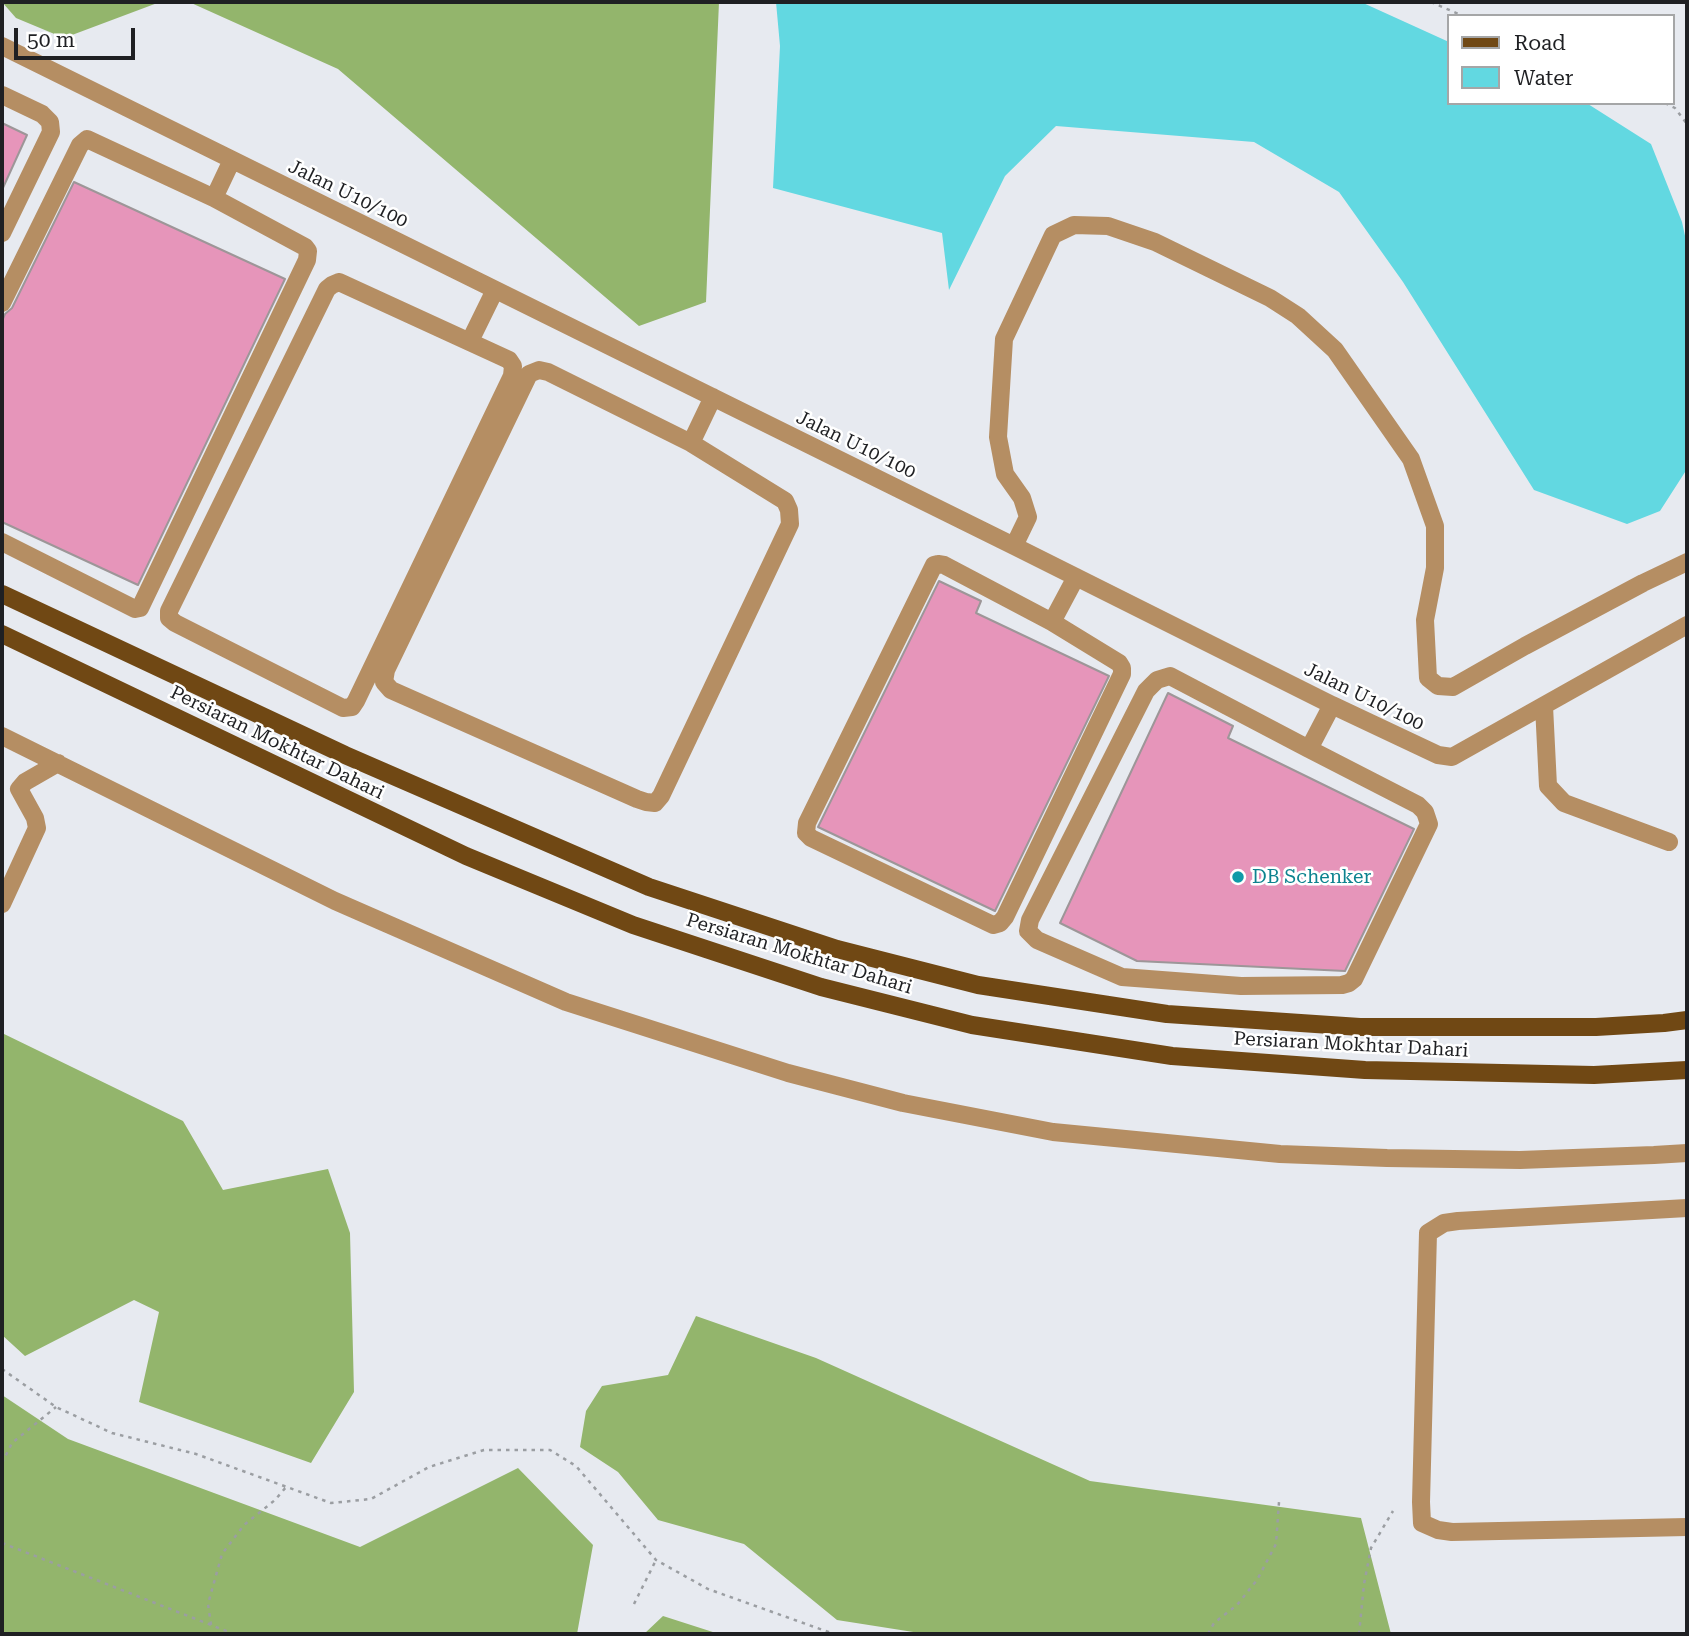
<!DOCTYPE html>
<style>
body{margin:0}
#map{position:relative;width:1689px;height:1636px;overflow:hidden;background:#e7eaf0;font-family:"Roboto Serif",serif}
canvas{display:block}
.frame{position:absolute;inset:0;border:4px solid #1f2023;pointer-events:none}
.legend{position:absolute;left:1447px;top:14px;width:228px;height:91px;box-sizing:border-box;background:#fff;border:2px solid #a5a6a7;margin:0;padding:9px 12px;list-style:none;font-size:21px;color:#1f2023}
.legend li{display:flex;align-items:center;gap:14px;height:35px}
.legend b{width:35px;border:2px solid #a5a6a7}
.scale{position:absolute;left:14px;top:28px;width:121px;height:32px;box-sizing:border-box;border:4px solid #1f2023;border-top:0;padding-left:9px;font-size:21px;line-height:24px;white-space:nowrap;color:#1f2023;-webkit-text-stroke:5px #fff;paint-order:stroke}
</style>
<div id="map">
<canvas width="1689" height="1636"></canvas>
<div class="frame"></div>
<ul class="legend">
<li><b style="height:9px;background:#704814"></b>Road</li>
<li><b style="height:19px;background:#62d8e1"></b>Water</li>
</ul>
<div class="scale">50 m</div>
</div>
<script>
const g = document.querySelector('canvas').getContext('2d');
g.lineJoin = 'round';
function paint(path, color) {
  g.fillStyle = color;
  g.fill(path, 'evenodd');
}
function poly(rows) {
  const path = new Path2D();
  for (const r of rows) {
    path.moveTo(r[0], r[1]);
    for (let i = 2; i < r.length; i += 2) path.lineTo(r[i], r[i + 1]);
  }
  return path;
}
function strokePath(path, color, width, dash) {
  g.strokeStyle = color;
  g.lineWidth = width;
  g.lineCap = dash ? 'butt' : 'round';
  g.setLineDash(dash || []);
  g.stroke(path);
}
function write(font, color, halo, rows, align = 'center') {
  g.font = font + ' "Roboto Serif",serif';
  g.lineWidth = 5;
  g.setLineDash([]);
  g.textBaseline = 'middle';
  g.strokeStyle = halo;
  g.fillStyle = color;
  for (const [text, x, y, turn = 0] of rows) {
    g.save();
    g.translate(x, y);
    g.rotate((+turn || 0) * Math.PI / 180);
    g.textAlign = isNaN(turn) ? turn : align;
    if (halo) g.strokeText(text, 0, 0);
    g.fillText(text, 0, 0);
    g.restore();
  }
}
const forest = poly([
 [2,2,160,2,64,38,16,18],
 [189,2,719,2,706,302,639,326,338,69],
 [2,1033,183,1121,223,1190,328,1169,350,1233,354,1392,311,1463,139,1402,159,1312,134,1300,25,1356,2,1335],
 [696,1316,816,1358,1090,1481,1361,1518,1391,1634,926,1634,837,1620,744,1544,658,1520,618,1472,580,1447,586,1411,602,1386,668,1375],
 [2,1395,68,1439,360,1547,518,1468,593,1545,577,1634,2,1634],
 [663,1616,719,1634,644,1634]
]);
const water = poly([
 [776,2,1361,2,1449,42,1449,103,1588,104,1651,144,1682,222,1687,245,1687,469,1660,511,1627,524,1534,490,1403,282,1339,192,1254,142,1056,126,1005,176,949,290,942,233,773,188,780,46]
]);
const building = poly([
 [2,123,27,135,2,190,2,123],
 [74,182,285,279,138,585,2,522,2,321,5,314,12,308,74,182],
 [939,581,981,601,976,613,1109,676,995,911,818,827,939,581],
 [1168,693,1233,726,1228,738,1414,829,1345,971,1137,961,1060,923,1168,693]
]);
const path = poly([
 [1431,2,1463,16],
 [1665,103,1675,108,1687,124],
 [2,1369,56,1407,112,1433,196,1454,331,1503,371,1499,429,1467,484,1450,550,1450,576,1466,656,1560,708,1589,834,1634],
 [2,1463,12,1443,56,1407],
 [2,1543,234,1634],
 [634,1604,656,1560],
 [211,1625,208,1604,222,1554,244,1525,275,1500,287,1486],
 [1208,1634,1214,1623,1237,1605,1257,1580,1276,1544,1279,1502],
 [1359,1634,1364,1584,1371,1548,1393,1511]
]);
const minor = poly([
 [2,46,1014,546,1332,705,1438,755,1452,757,1687,625],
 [2,95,42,114,50,122,51,132,2,233],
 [214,198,232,160],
 [339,282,509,360,513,366,512,376,356,701,352,707,343,708,175,623,169,618,169,611,327,289,332,285,339,282],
 [2,303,80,145,87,139,214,198,305,247,308,251,307,260,140,608,135,609,2,542],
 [470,341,495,290],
 [691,443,548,372,539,370,529,374,386,670,384,682,391,690,637,799,646,802,655,803,661,796,790,524,789,510,785,501,691,443,713,397],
 [1014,546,1028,517,1022,498,1005,474,998,437,1004,339,1053,235,1074,225,1108,226,1155,242,1270,298,1298,316,1335,350,1411,459,1435,526,1435,568,1425,620,1428,678,1438,686,1453,687,1525,646,1643,583,1687,562],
 [938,564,944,565,1052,622,1119,663,1122,668,1122,674,1005,917,1000,923,993,925,811,838,806,833,807,823,934,565,938,564],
 [1052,622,1076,577],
 [1544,706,1548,786,1564,803,1669,842],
 [2,736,335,901,566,1002,788,1073,903,1103,1053,1132,1280,1154,1387,1158,1520,1160,1654,1155,1687,1153],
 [1309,749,1170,676,1157,680,1146,691,1030,920,1028,931,1037,940,1122,977,1241,986,1342,985,1349,983,1354,979,1429,824,1425,812,1418,805,1309,749,1332,705],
 [2,904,37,828,35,818,19,789,25,782,58,763],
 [1687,1208,1458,1221,1444,1223,1428,1233,1421,1502,1422,1523,1438,1530,1452,1532,1687,1527]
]);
const major = poly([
 [2,594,345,755,649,887,837,949,978,985,1167,1014,1360,1027,1596,1027,1664,1023,1687,1020],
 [2,634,466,856,633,925,821,987,972,1025,1172,1056,1365,1070,1594,1075,1687,1070]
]);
const markers = [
 [1238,877,7,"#0f9aa8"]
];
const streetNames = [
 ["Jalan U10/100",348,194,26],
 ["Jalan U10/100",856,445,26],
 ["Jalan U10/100",1364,697,26],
 ["Persiaran Mokhtar Dahari",277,743,26],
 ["Persiaran Mokhtar Dahari",799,954,17],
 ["Persiaran Mokhtar Dahari",1351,1045,3]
];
const cultureNames = [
 ["DB Schenker",1252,877]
];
paint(forest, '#93b56c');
paint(water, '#62d8e1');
paint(building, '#e695ba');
strokePath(building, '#9d9698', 2);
strokePath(path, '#9b9ea2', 2.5, [3.5, 5]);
strokePath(minor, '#b58e63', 18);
strokePath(major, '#704814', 18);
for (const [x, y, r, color] of markers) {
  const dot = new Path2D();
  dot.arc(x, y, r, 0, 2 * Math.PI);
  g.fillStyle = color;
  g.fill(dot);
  strokePath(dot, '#fff', 2.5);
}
write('19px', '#1f2023', '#fff', streetNames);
write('19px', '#0d838f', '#fff', cultureNames, 'left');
</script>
